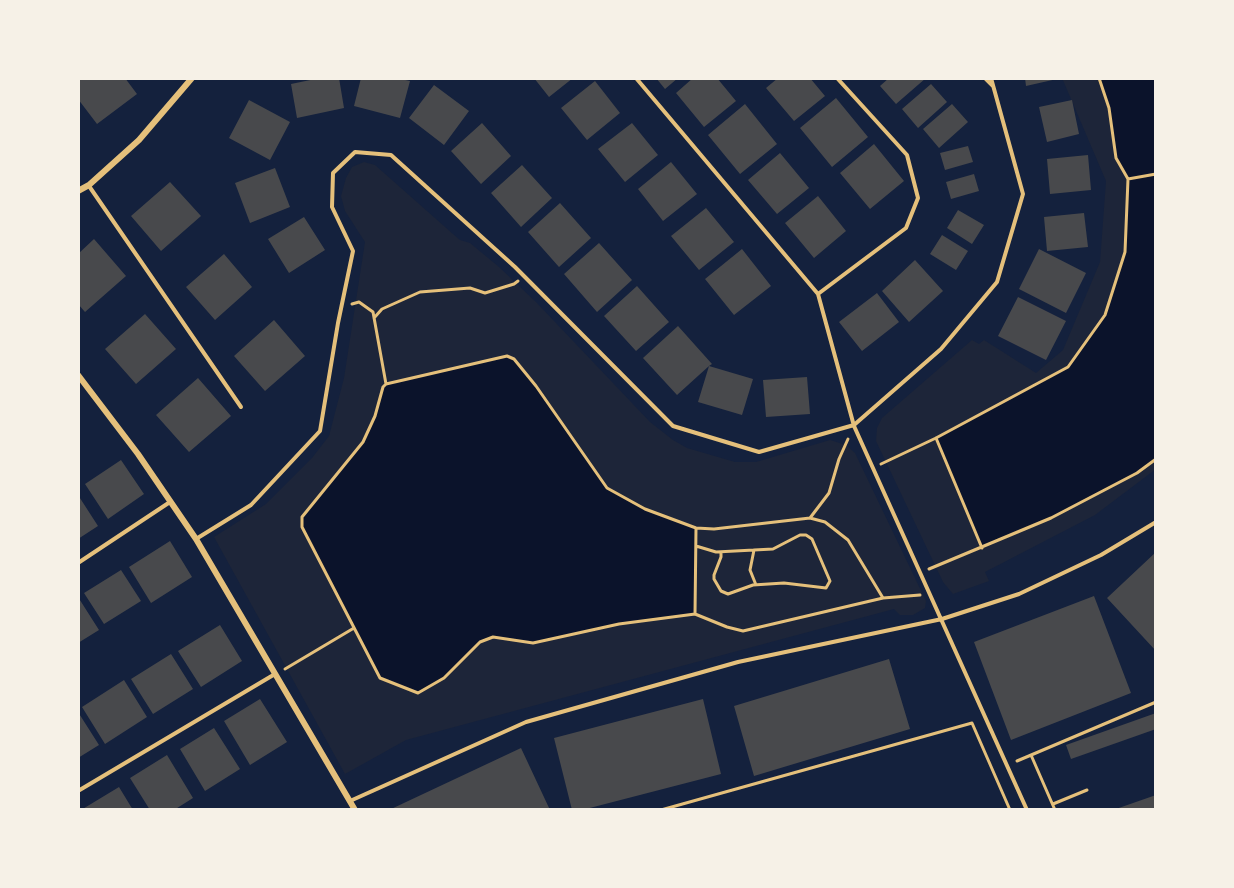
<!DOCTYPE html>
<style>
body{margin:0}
#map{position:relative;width:1234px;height:888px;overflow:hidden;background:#14213d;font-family:Lato,sans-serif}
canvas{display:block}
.frame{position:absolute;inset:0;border:80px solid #f6f1e7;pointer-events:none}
</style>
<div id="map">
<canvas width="1234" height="888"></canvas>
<div class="frame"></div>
</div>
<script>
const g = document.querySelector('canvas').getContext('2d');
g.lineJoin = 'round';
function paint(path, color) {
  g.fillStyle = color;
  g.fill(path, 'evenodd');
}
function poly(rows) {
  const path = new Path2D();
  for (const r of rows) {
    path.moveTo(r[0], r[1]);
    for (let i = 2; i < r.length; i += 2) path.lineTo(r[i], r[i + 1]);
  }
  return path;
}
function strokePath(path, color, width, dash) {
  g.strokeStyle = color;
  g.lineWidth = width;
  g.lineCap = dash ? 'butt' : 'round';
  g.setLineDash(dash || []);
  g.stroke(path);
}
const green = poly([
 [1062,78,1156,78,1156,469,1095,515,985,572,989,581,953,594,943,582,876,441,877,428,882,418,972,340,979,344,984,340,1036,373,1063,350,1100,262,1106,181],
 [364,162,375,165,453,234,460,240,470,243,499,267,536,302,650,422,673,440,687,448,735,462,756,462,830,440,846,445,855,453,926,601,925,608,913,615,900,615,894,609,406,740,345,774,214,537,266,504,312,458,329,436,344,378,365,242,345,211,341,196,346,178,352,167]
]);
const water = poly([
 [1099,78,1156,78,1156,459,1137,473,1051,518,982,548,936,438,1068,367,1105,315,1125,252,1128,179,1116,158,1109,108],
 [507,356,514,359,536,386,607,488,645,509,696,528,695,614,619,624,533,643,493,637,480,642,444,678,418,693,380,678,302,527,302,517,363,442,375,416,383,387,386,384]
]);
const building = poly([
 [78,78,125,78,137,94,97,124,78,99],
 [320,78,339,78,344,108,297,118,291,84],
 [361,78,396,78,410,81,400,118,354,106],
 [534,78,573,78,549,97],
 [656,78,678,78,665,89],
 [693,78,717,78,736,101,704,127,676,93],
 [778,78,810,78,825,96,794,121,766,88],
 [889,78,926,78,896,104,880,86],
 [1025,78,1057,78,1057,79,1026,86],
 [595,81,620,113,587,140,561,108],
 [931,84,947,102,918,128,902,109],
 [434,85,469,111,444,145,409,118],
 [836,98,868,137,832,167,800,128],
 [249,100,290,122,270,160,229,138],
 [1072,100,1079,134,1047,142,1039,107],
 [745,104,777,144,740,174,708,135],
 [952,104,968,122,939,148,923,129],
 [482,123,511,156,481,184,451,151],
 [632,123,658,155,625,182,598,149],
 [874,144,904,181,870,209,840,173],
 [968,146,973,162,945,170,940,153],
 [780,153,809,188,777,214,748,180],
 [1088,155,1091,190,1050,194,1047,159],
 [671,162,697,194,663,221,638,189],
 [522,165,552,198,521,227,491,193],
 [275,168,290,207,250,223,235,183],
 [974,174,979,191,951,199,946,182],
 [170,182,201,216,161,251,131,216],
 [818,196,846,231,814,258,785,223],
 [560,203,591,238,559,267,528,232],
 [706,208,734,242,699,270,671,236],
 [958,210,984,225,972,244,947,228],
 [1084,213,1088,247,1047,251,1044,217],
 [304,217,325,250,289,273,268,239],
 [942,235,968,251,956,270,930,254],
 [94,239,126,276,85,312,78,304,78,254],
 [599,243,632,280,597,312,564,274],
 [742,249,771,286,734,315,705,279],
 [1039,249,1086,273,1066,313,1019,289],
 [224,254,252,287,215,320,186,287],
 [915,260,943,291,909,322,882,291],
 [637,286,669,322,636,351,604,316],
 [877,293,899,322,862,351,839,322],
 [1018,297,1066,321,1046,360,998,336],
 [145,314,176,349,136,384,105,349],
 [274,320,305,356,265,391,234,356],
 [678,326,712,364,709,366,753,379,742,415,698,402,709,366,677,395,643,358],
 [807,377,810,414,766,417,763,380],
 [198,378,231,416,189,452,156,415],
 [121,460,144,494,108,519,85,484],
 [78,495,98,526,78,539],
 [170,541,192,577,151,603,129,567],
 [1156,552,1156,651,1107,598],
 [121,570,141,601,104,624,84,593],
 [1094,596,1131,693,1011,740,974,642],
 [78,597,99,630,78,643],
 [220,625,242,661,201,687,178,651],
 [171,654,193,689,153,714,131,679],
 [889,659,910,729,754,776,734,706],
 [124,680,147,717,105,744,82,707],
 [260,699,287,742,250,765,224,721],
 [703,699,721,774,582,810,572,810,554,738],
 [78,712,99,745,78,758],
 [1156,713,1156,729,1071,759,1066,745],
 [214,728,240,769,205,791,180,749],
 [521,748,550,810,389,810],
 [167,755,193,798,174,810,150,810,130,778],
 [119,787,133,810,81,810],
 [1156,795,1156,810,1113,810]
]);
const path = poly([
 [1128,179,1156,174],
 [352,304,359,302,373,312,386,384],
 [374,318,382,309,420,292,470,288,485,293,514,284,518,281],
 [936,438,982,548],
 [881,464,936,438,1068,367,1105,315,1125,252,1128,179,1116,158,1109,108,1099,78],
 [810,518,829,493,839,459,848,439],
 [696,546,716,552,773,549,800,535,806,535,812,539,830,581,826,588,784,583,753,585,728,594,721,591,714,579,714,575,721,557,721,552],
 [754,550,750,570,756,585],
 [929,569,1051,518,1137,473,1156,459],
 [883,598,848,540,825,522,810,518,714,529,696,528,645,509,607,488,536,386,514,359,507,356,386,384,383,387,375,416,363,442,302,517,302,527,380,678,418,693,444,678,480,642,493,637,533,643,619,624,695,614,727,627,743,631,883,598,920,595],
 [695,614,696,528],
 [285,669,354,628],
 [1031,755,1055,810],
 [1017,761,1156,702],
 [1053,804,1087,790],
 [661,810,972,723,1010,810]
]);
const service = poly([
 [636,78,818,294,854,426,1027,810],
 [985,78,993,86],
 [89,186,241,407],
 [818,294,906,228,918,198,907,155,837,78],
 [196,539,251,505,320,431,338,323,353,251,332,207,333,173,355,152,391,155,515,267,673,426,759,452,854,425,941,349,997,282,1023,194,991,78],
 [78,563,170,502],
 [78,791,275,674],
 [350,801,526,722,738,662,942,619,1019,594,1101,555,1156,522]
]);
const minor = poly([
 [78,191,89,185,139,140,192,78],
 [78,375,138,454,196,539,355,810]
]);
paint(green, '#1d2539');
paint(water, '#0b132b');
paint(building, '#48494c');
strokePath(path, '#e5c07b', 3);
strokePath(service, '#e5c07b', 4);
strokePath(minor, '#e5c07b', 6);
</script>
